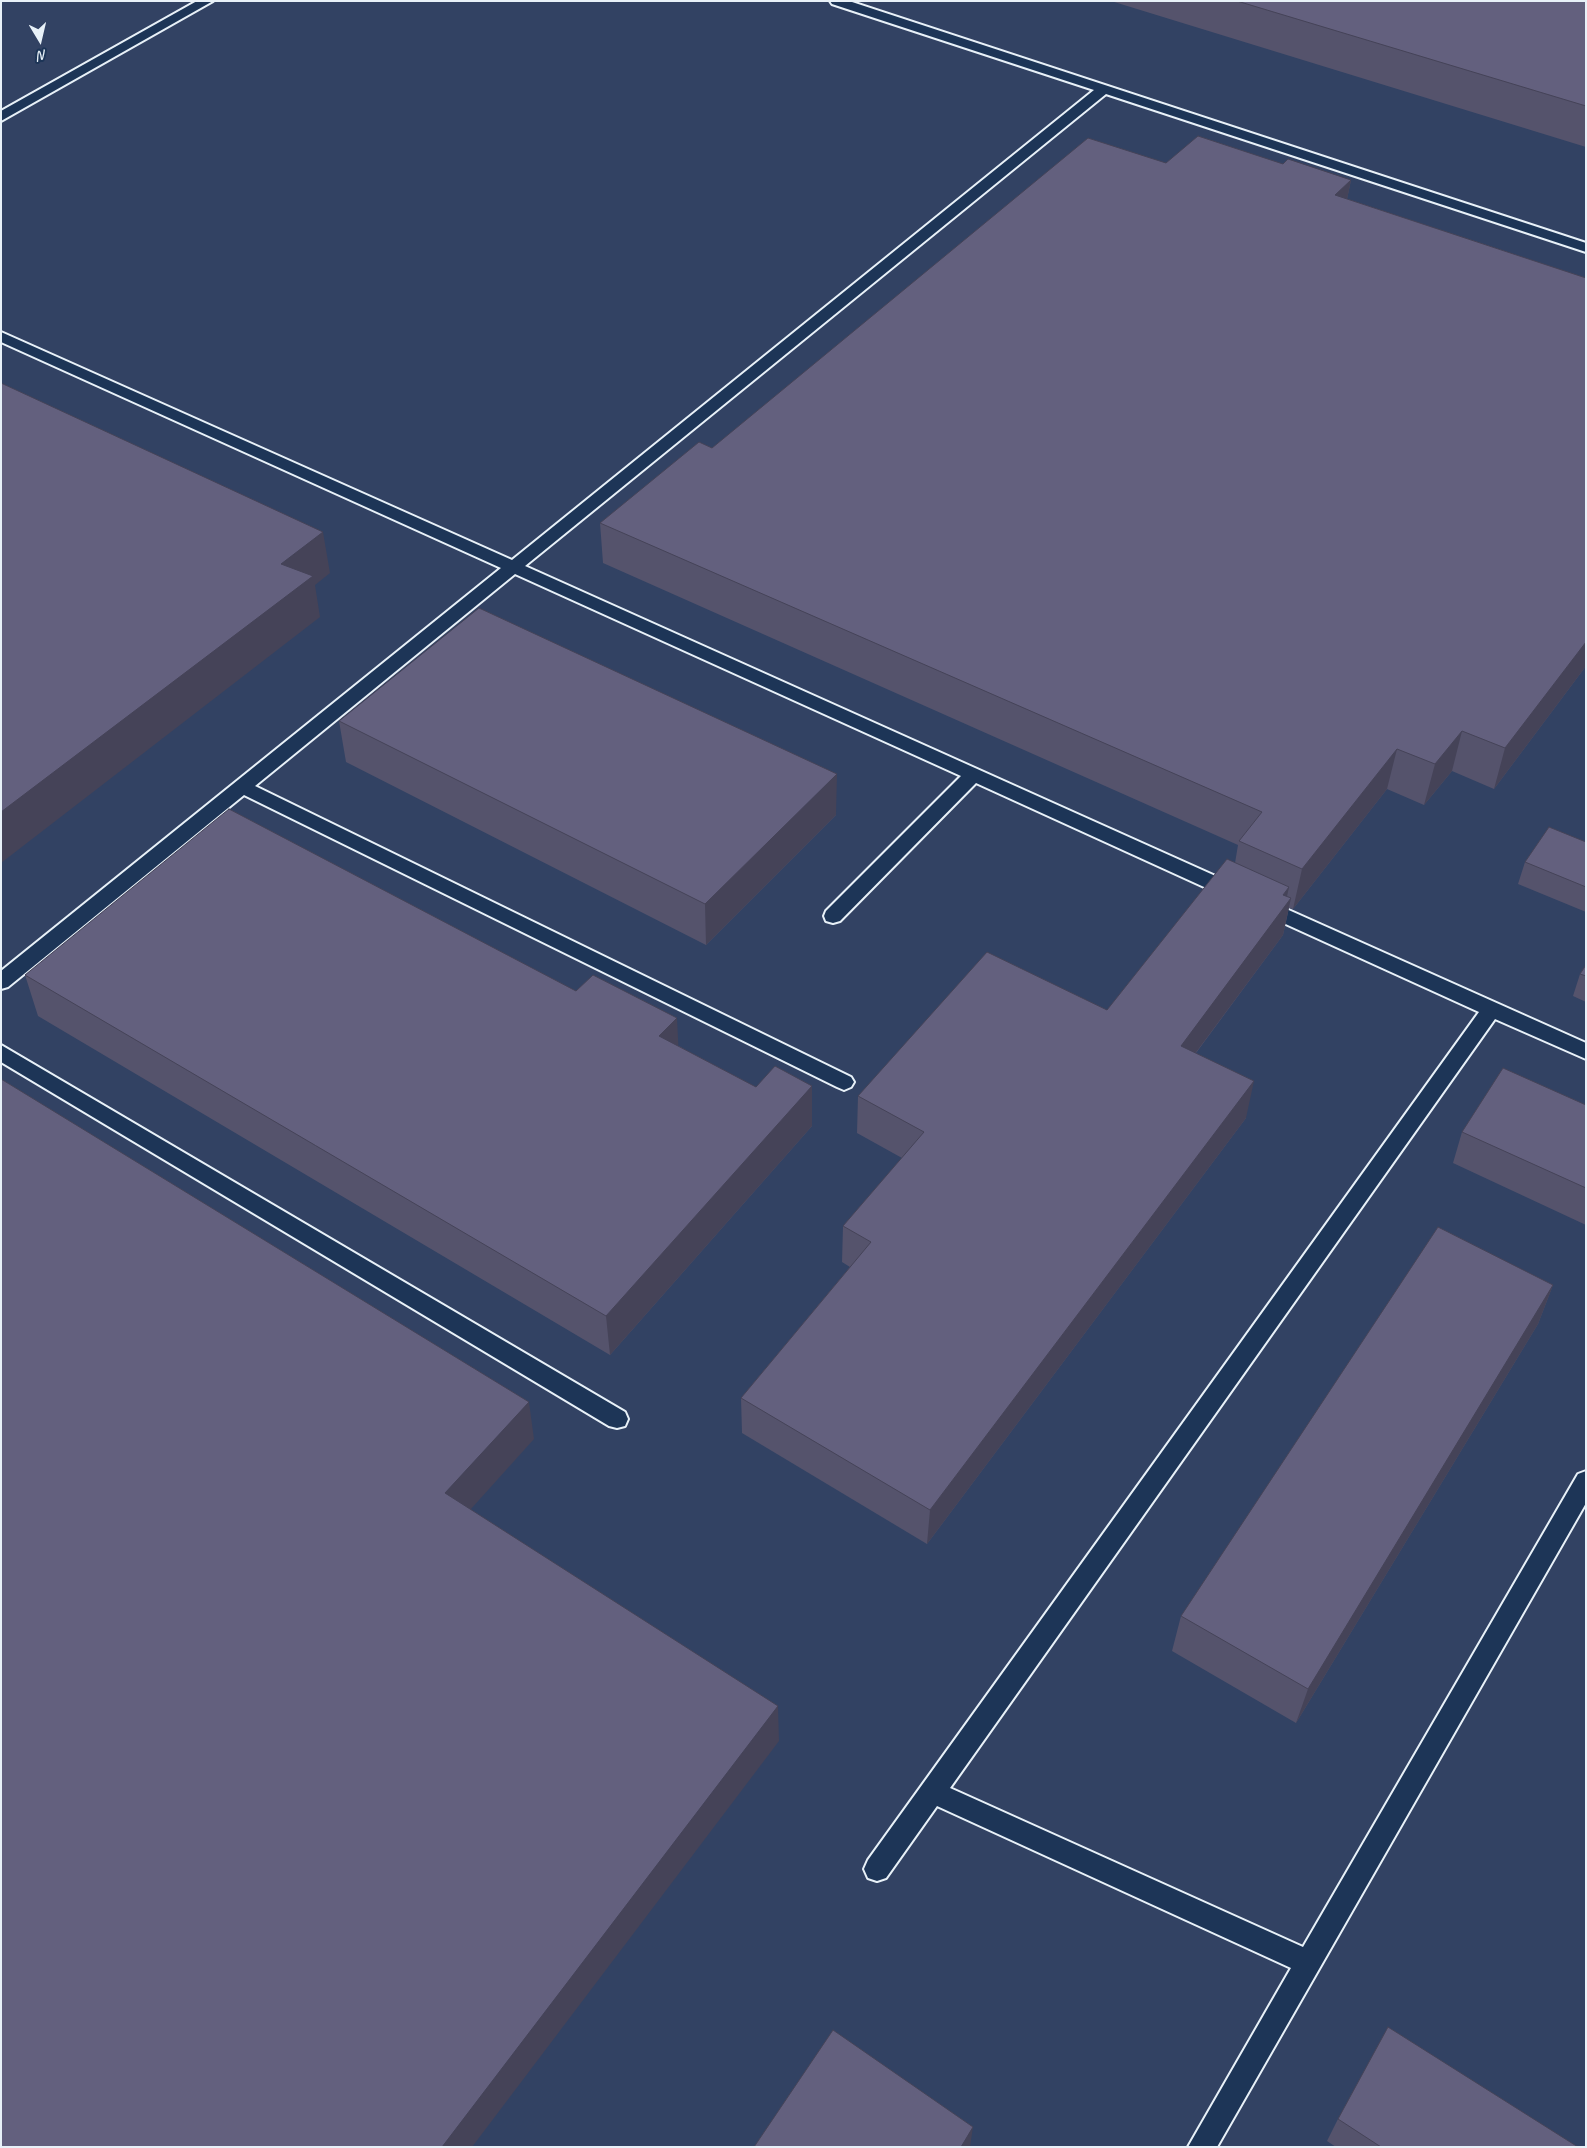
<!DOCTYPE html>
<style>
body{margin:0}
#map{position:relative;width:1587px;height:2148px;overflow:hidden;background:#1d3557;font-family:Caveat,sans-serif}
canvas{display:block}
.frame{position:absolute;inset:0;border:2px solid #e8f1f8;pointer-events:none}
.north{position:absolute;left:15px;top:15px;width:50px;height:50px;-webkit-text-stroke:4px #1d3557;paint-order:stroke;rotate:171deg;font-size:14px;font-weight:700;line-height:20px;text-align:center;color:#e8f1f8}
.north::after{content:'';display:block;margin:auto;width:18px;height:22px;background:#e8f1f8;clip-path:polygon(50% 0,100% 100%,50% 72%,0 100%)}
</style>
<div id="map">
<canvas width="1587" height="2148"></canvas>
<div class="frame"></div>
<div class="north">N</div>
</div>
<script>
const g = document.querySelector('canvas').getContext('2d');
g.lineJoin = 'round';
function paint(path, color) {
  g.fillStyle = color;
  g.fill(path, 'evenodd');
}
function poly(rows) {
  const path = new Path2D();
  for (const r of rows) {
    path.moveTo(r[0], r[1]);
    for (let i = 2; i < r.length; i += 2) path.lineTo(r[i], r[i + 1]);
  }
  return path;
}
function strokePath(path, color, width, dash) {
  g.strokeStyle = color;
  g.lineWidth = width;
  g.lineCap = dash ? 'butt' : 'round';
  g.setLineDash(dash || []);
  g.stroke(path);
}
const built = poly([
 [1,1,1586,1,1586,2147,1,2147]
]);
const lane = poly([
 [197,1,213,1,1,121,1,111,197,1],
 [830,1,849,1,1586,243,1586,252,1106,94,525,566,1240,887,1242,892,1240,897,1233,899,1226,897,976,783,840,921,833,923,826,921,824,916,826,911,961,776,515,574,255,786,851,1077,854,1082,851,1087,844,1090,837,1087,244,795,8,987,1,989,1,971,501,568,1,342,1,332,512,560,1094,90,832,4,830,1],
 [1264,899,1586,1043,1586,1059,1495,1019,950,1788,1303,1947,1578,1474,1586,1471,1586,1503,1217,2147,1188,2147,1291,1968,937,1806,886,1878,877,1881,868,1878,864,1869,868,1860,1479,1012,1257,911,1255,906,1257,901,1264,899],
 [1,1045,625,1412,628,1419,625,1426,617,1428,609,1426,1,1062,1,1045]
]);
const wall = poly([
 [1111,1,1586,1,1586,147],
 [1166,163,1351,180,1347,199,1586,278,1586,666,1494,789,1452,771,1424,805,1387,789,1293,909,1289,908,1283,935,1196,1053,1246,1118,927,1544,742,1433,741,1398,850,1267,842,1262,843,1226,902,1158,857,1133,858,1096,1107,1010,1235,863,1238,845,603,563,600,523,712,448],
 [339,721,836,815,706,945,346,762],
 [1586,842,1586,912,1518,884,1525,862],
 [1586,965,1586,1002,1573,996,1580,974],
 [25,975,679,1046,812,1126,610,1355,38,1016],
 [1586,1105,1586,1225,1453,1163,1462,1132],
 [1553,1285,1538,1324,1296,1723,1172,1651,1181,1616],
 [1338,2119,1578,2147,1336,2147,1327,2141]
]);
const shadedWall = poly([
 [1351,180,1343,219,1335,195],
 [323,532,330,573,315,585,320,617,1,863,1,812,281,564],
 [1586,642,1586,666,1494,789,1505,748],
 [1462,731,1452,771,1424,805,1435,764],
 [1397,749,1387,789,1293,909,1302,869],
 [837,774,836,815,706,945,705,904],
 [1289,887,1285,906,1291,898,1283,935,1174,1082,1181,1046,1283,895],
 [677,1018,679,1058,659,1036],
 [1254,1081,1246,1118,927,1544,930,1510],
 [812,1086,812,1126,610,1355,606,1316],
 [1553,1285,1538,1324,1296,1723,1308,1689],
 [529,1402,534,1439,452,1530,445,1493],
 [778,1706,779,1741,472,2147,442,2147],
 [973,2127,970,2147,961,2147]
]);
const building = poly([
 [1237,1,1586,1,1586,106,1237,1],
 [1198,136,1283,164,1288,159,1351,180,1335,195,1586,278,1586,642,1505,748,1462,731,1435,764,1397,749,1302,869,1239,841,1262,812,600,523,699,442,712,448,1088,138,1166,163,1198,136],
 [1,383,323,532,281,564,313,576,1,812,1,383],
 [479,608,837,774,705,904,339,721,479,608],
 [229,809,576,991,593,975,677,1018,659,1036,756,1087,775,1066,812,1086,606,1316,25,975,229,809],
 [1549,827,1586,842,1586,887,1525,862,1549,827],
 [1227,859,1289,887,1283,895,1291,898,1181,1046,1254,1081,930,1510,741,1398,871,1242,843,1226,924,1132,858,1096,987,952,1107,1010,1227,859],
 [1586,965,1586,976,1580,974,1586,965],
 [1503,1068,1586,1105,1586,1188,1462,1132,1503,1068],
 [1,1079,529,1402,445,1493,778,1706,442,2147,1,2147,1,1079],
 [1438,1227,1553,1285,1308,1689,1181,1616,1438,1227],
 [1388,2027,1578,2147,1381,2147,1338,2119,1388,2027],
 [833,2030,973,2127,961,2147,754,2147,833,2030]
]);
paint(built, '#324263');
strokePath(lane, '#e8f1f8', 4);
paint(lane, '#1d3557');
paint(wall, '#55536c');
paint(shadedWall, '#454358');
paint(building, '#63607e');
strokePath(building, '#454358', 1);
</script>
